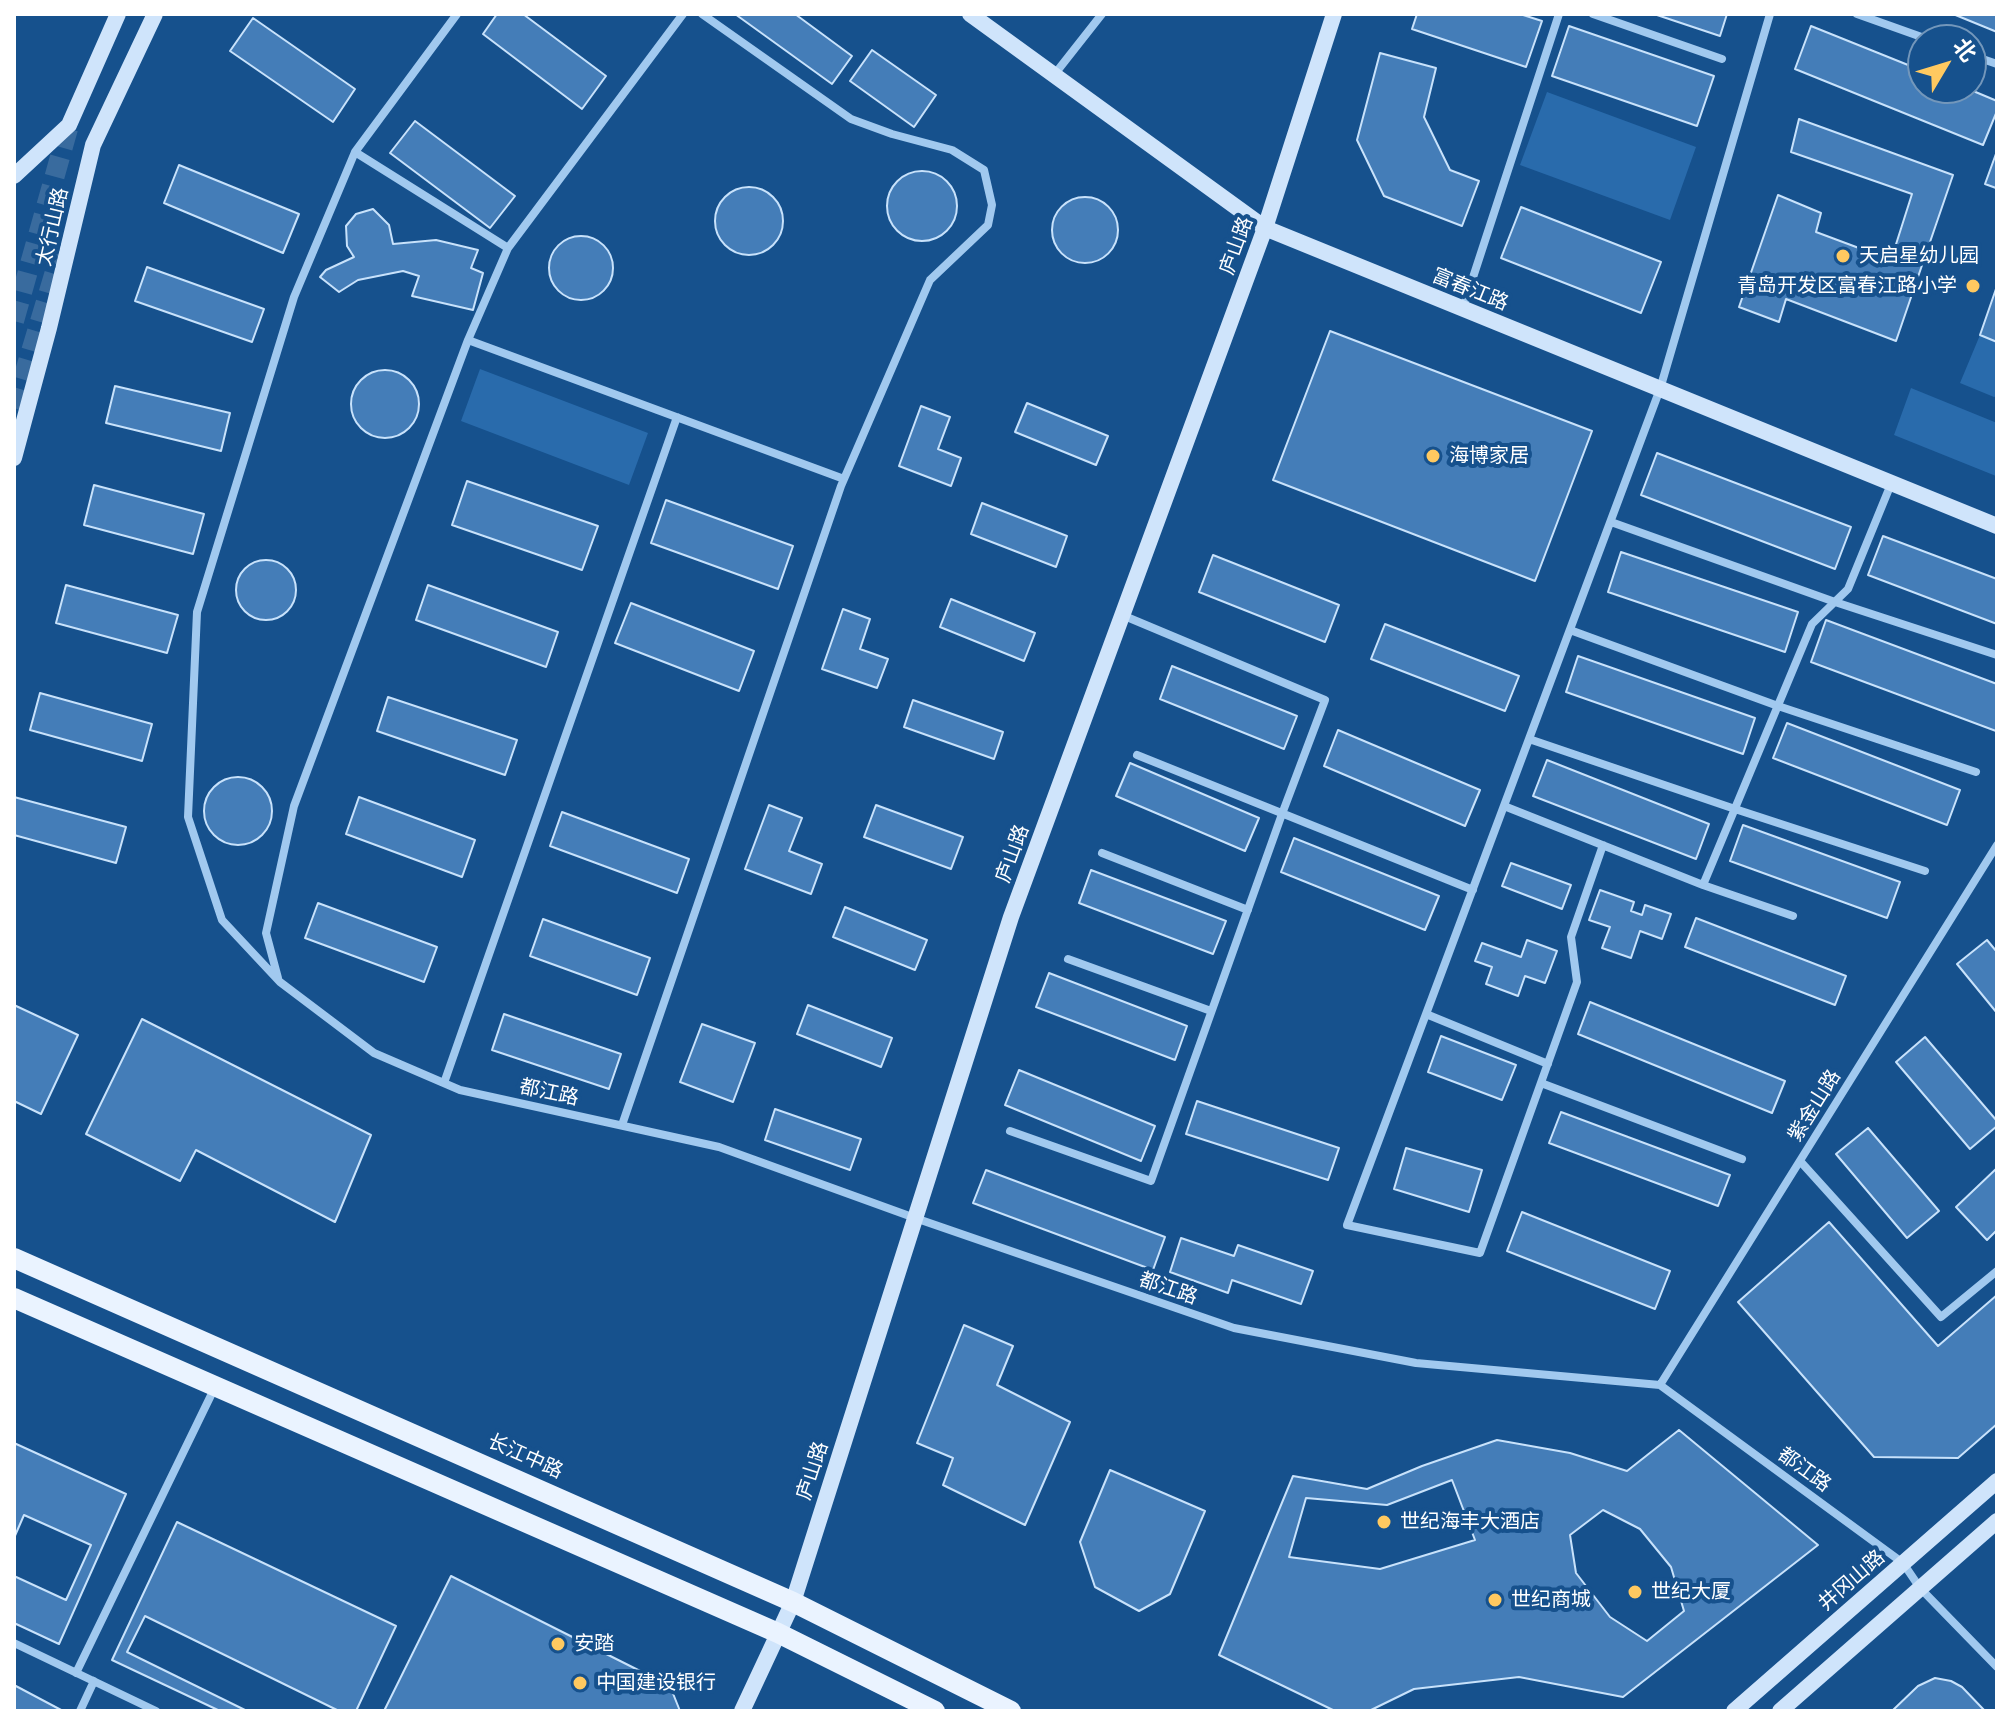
<!DOCTYPE html>
<meta charset="utf-8">
<style>
body{margin:0}
#map{position:relative;width:2011px;height:1725px;overflow:hidden;background:#16518d;font-family:"Fira Sans Condensed","Noto Sans SC",sans-serif}
canvas{display:block}
.frame{position:absolute;inset:0;border:16px solid #fff;pointer-events:none}
.north{position:absolute;left:1907px;top:24px;width:80px;height:80px;box-sizing:border-box;background:#16518d;border:2px solid #7397bb;border-radius:50%;rotate:52deg;font-size:22px;font-weight:700;line-height:32px;text-align:center;color:#fff}
.north::after{content:'';display:block;margin:auto;width:28px;height:36px;background:#ffc960;clip-path:polygon(50% 0,100% 100%,50% 72%,0 100%)}
</style>
<div id="map">
<canvas width="2011" height="1725"></canvas>
<div class="frame"></div>
<div class="north">北</div>
</div>
<script>
const g = document.querySelector('canvas').getContext('2d');
g.lineJoin = 'round';
function paint(path, color) {
  g.fillStyle = color;
  g.fill(path, 'evenodd');
}
function poly(rows) {
  const path = new Path2D();
  for (const r of rows) {
    if (r.length === 3) {
      path.moveTo(r[0] + r[2], r[1]);
      path.arc(r[0], r[1], r[2], 0, 2 * Math.PI);
      continue;
    }
    path.moveTo(r[0], r[1]);
    for (let i = 2; i < r.length; i += 2) path.lineTo(r[i], r[i + 1]);
  }
  return path;
}
function strokePath(path, color, width, dash) {
  g.strokeStyle = color;
  g.lineWidth = width;
  g.lineCap = dash ? 'butt' : 'round';
  g.setLineDash(dash || []);
  g.stroke(path);
}
function write(font, color, halo, rows, align = 'center') {
  g.font = font + ' "Fira Sans Condensed","Noto Sans SC",sans-serif';
  g.lineWidth = 8;
  g.setLineDash([]);
  g.textBaseline = 'middle';
  g.strokeStyle = halo;
  g.fillStyle = color;
  for (const [text, x, y, turn = 0] of rows) {
    g.save();
    g.translate(x, y);
    g.rotate((+turn || 0) * Math.PI / 180);
    g.textAlign = isNaN(turn) ? turn : align;
    if (halo) g.strokeText(text, 0, 0);
    g.fillText(text, 0, 0);
    g.restore();
  }
}
const green = poly([
 [1547,92,1696,147,1670,220,1520,165],
 [1980,335,1997,342,1997,396,1994,397,1960,383],
 [480,369,648,433,629,485,461,421],
 [1911,388,1997,423,1996,476,1894,435]
]);
const building = poly([
 [497,14,523,14,606,76,582,109,483,34,497,14],
 [735,14,795,14,852,56,832,84,735,14],
 [1417,14,1520,14,1542,21,1526,67,1412,29,1417,14],
 [1654,14,1727,14,1720,36,1654,14],
 [1953,14,1997,14,1997,32,1953,14],
 [253,18,355,89,333,122,230,51,253,18],
 [1569,26,1714,76,1697,126,1552,76,1569,26],
 [1811,26,1923,71,1923,88,1966,88,1997,101,1997,111,1983,145,1795,69,1811,26],
 [872,50,936,95,914,127,850,81,872,50],
 [1380,53,1436,68,1424,117,1450,170,1479,181,1462,226,1384,196,1357,140,1380,53],
 [1799,119,1953,175,1896,341,1786,299,1779,322,1739,307,1778,195,1821,213,1816,232,1891,260,1912,194,1791,152,1799,119],
 [415,121,515,196,490,228,390,153,415,121],
 [1997,151,1997,186,1996,188,1985,184,1997,151],
 [179,165,299,214,283,253,164,203,179,165],
 [922,206,35],
 [749,221,34],
 [1085,230,33],
 [1521,207,1661,262,1641,313,1501,258,1521,207],
 [373,209,389,225,393,244,436,240,478,250,471,268,483,273,473,310,412,296,419,276,403,271,358,280,339,292,320,277,326,270,354,257,347,246,346,226,356,214,373,209],
 [581,268,32],
 [147,267,264,309,252,342,135,301,147,267],
 [1997,286,1997,342,1980,335,1997,286],
 [1330,331,1592,431,1535,581,1273,480,1330,331],
 [385,404,34],
 [115,386,230,413,221,451,106,423,115,386],
 [1027,403,1108,436,1096,465,1015,432,1027,403],
 [921,406,950,417,938,449,961,458,951,486,899,466,921,406],
 [1657,453,1851,527,1835,569,1641,495,1657,453],
 [467,481,598,526,582,570,452,525,467,481],
 [94,485,204,514,193,554,84,525,94,485],
 [666,500,793,546,778,589,651,543,666,500],
 [982,503,1067,536,1056,567,971,534,982,503],
 [1883,536,1997,579,1997,624,1868,575,1883,536],
 [1621,552,1798,612,1785,652,1608,592,1621,552],
 [1213,555,1339,605,1325,642,1199,592,1213,555],
 [266,590,30],
 [66,585,178,615,167,653,56,623,66,585],
 [428,585,558,632,546,667,416,620,428,585],
 [951,599,1035,633,1024,661,940,627,951,599],
 [631,603,754,651,739,691,615,643,631,603],
 [843,609,870,619,860,649,888,659,877,688,822,669,843,609],
 [1826,620,1997,684,1996,731,1811,662,1826,620],
 [1385,624,1519,676,1505,711,1371,659,1385,624],
 [1578,656,1755,718,1743,754,1566,692,1578,656],
 [1172,666,1297,716,1284,749,1160,699,1172,666],
 [40,693,152,724,142,761,30,730,40,693],
 [388,697,517,740,505,775,377,731,388,697],
 [913,700,1003,732,994,759,904,727,913,700],
 [1787,723,1960,790,1947,825,1773,758,1787,723],
 [1338,730,1480,790,1465,826,1324,766,1338,730],
 [1547,760,1709,824,1696,859,1533,796,1547,760],
 [1130,763,1259,818,1245,851,1116,796,1130,763],
 [238,811,34],
 [14,797,126,827,116,863,14,835,14,797],
 [359,797,475,840,462,877,346,834,359,797],
 [769,805,802,818,789,851,822,864,811,894,745,869,769,805],
 [876,805,963,837,951,869,864,837,876,805],
 [562,812,689,859,677,893,550,846,562,812],
 [1743,825,1900,882,1887,918,1730,861,1743,825],
 [1294,838,1439,896,1425,930,1281,872,1294,838],
 [1511,863,1571,885,1562,909,1502,886,1511,863],
 [1091,870,1226,921,1213,954,1079,903,1091,870],
 [1600,890,1634,902,1631,911,1642,915,1645,905,1671,914,1662,939,1640,931,1631,958,1602,948,1610,927,1589,920,1600,890],
 [318,903,437,947,424,982,305,938,318,903],
 [845,907,927,940,915,970,833,937,845,907],
 [1696,918,1846,976,1835,1005,1685,947,1696,918],
 [543,919,650,958,637,995,530,956,543,919],
 [1527,940,1557,951,1545,983,1525,976,1518,996,1486,984,1492,967,1475,961,1482,943,1521,957,1527,940],
 [1987,940,1997,952,1997,1013,1957,964,1987,940],
 [1049,973,1187,1026,1175,1060,1036,1007,1049,973],
 [1590,1002,1785,1081,1772,1113,1578,1034,1590,1002],
 [14,1005,78,1035,41,1114,14,1101,14,1005],
 [808,1005,892,1038,881,1067,797,1034,808,1005],
 [504,1014,621,1054,609,1089,492,1050,504,1014],
 [142,1019,371,1135,335,1222,196,1150,180,1181,86,1134,142,1019],
 [702,1024,755,1043,733,1102,680,1082,702,1024],
 [1441,1036,1516,1065,1502,1100,1428,1072,1441,1036],
 [1925,1037,1997,1121,1997,1126,1970,1149,1896,1062,1925,1037],
 [1019,1070,1155,1126,1141,1161,1005,1105,1019,1070],
 [1197,1101,1339,1148,1328,1180,1186,1134,1197,1101],
 [775,1109,861,1139,850,1170,765,1140,775,1109],
 [1561,1112,1730,1175,1718,1206,1549,1143,1561,1112],
 [1868,1128,1939,1211,1907,1238,1836,1154,1868,1128],
 [1406,1148,1482,1170,1469,1212,1394,1189,1406,1148],
 [1997,1168,1997,1230,1987,1240,1956,1207,1997,1168],
 [986,1170,1165,1237,1153,1270,973,1203,986,1170],
 [1522,1212,1670,1271,1655,1309,1507,1251,1522,1212],
 [1829,1222,1938,1346,1997,1295,1997,1424,1958,1458,1874,1457,1738,1302,1829,1222],
 [1181,1238,1234,1256,1238,1245,1313,1271,1301,1304,1232,1280,1228,1293,1170,1272,1181,1238],
 [964,1325,1013,1346,997,1385,1070,1422,1025,1525,943,1485,953,1458,917,1443,964,1325],
 [1679,1430,1818,1545,1623,1697,1519,1677,1414,1689,1369,1711,1335,1711,1219,1655,1293,1476,1367,1489,1422,1466,1497,1440,1570,1453,1627,1471,1679,1430],
 [14,1443,126,1494,59,1644,14,1623,14,1443],
 [1110,1470,1205,1511,1170,1594,1139,1611,1095,1587,1080,1542,1110,1470],
 [1452,1480,1475,1540,1380,1569,1289,1557,1306,1498,1387,1505,1452,1480],
 [1603,1510,1640,1529,1671,1567,1684,1611,1647,1641,1610,1617,1576,1573,1570,1535,1603,1510],
 [24,1515,91,1545,66,1600,14,1576,14,1538,24,1515],
 [177,1522,396,1626,356,1711,220,1711,112,1660,177,1522],
 [451,1576,670,1686,680,1711,384,1711,451,1576],
 [145,1616,339,1711,247,1711,127,1652,145,1616],
 [1935,1678,1951,1681,1962,1687,1985,1711,1892,1711,1918,1686,1935,1678],
 [14,1685,63,1711,14,1711,14,1685]
]);
const primaryTunnel = poly([
 [14,321,69,125],
 [14,408,60,255]
]);
const street = poly([
 [457,14,355,152,294,297,197,612,188,817,222,920,280,982,374,1053,460,1090,719,1147,915,1218,1234,1328,1416,1363,1660,1385,1903,1563,1920,1588,1997,1667],
 [1593,14,1722,59],
 [1857,14,1930,40],
 [1971,55,1997,64],
 [1054,75,1102,14],
 [355,152,508,248],
 [1463,308,1559,14],
 [468,340,844,479],
 [1611,522,1835,602,1997,655],
 [1570,630,1778,706,1976,772],
 [1529,739,1735,809,1925,871],
 [1137,755,1473,890],
 [1504,806,1703,885,1793,916],
 [1603,845,1571,937,1577,982,1480,1253,1347,1225,1660,389,1770,14],
 [1102,853,1248,910],
 [1703,885,1812,624,1848,589,1891,484],
 [1068,959,1211,1011],
 [278,978,266,933,294,806,468,340,508,248,683,14],
 [1426,1014,1548,1064],
 [444,1083,677,417],
 [1541,1083,1742,1159],
 [622,1125,841,486,930,280,988,225,992,205,984,170,952,150,892,134,851,119,702,14],
 [1010,1131,1151,1181,1282,814,1325,700,1122,615],
 [1800,1161,1941,1317,1997,1271],
 [1660,1385,1997,845],
 [14,1643,156,1711],
 [76,1673,215,1387],
 [80,1711,94,1681]
]);
const secondary = poly([
 [970,14,1265,228,1997,526],
 [14,176,69,125,118,14],
 [14,458,49,328,93,145,155,14],
 [742,1711,793,1602,1011,917,1265,228,1334,14],
 [1734,1711,1997,1481],
 [1780,1711,1997,1521]
]);
const primary = poly([
 [14,1258,793,1602,1011,1711],
 [14,1298,778,1633,935,1711]
]);
const markers = [
 [1843,256,8,"#ffc960"],
 [1973,286,8,"#ffc960"],
 [1433,456,8,"#ffc960"],
 [1384,1522,8,"#ffc960"],
 [1635,1592,8,"#ffc960"],
 [1495,1600,8,"#ffc960"],
 [558,1644,8,"#ffc960"],
 [580,1683,8,"#ffc960"]
];
const streetNames = [
 ["太行山路",53,227,-77],
 ["庐山路",1237,246,-70],
 ["富春江路",1470,290,22],
 ["庐山路",1013,854,-70],
 ["都江路",549,1093,12],
 ["紫金山路",1815,1106,-58],
 ["都江路",1168,1289,19],
 ["长江中路",525,1457,24],
 ["都江路",1804,1470,36],
 ["庐山路",813,1471,-72],
 ["井冈山路",1852,1581,-41]
];
const poiNames = [
 ["天启星幼儿园",1859,256],
 ["青岛开发区富春江路小学",1957,286,"right"],
 ["海博家居",1449,456],
 ["世纪海丰大酒店",1400,1522],
 ["世纪大厦",1651,1592],
 ["世纪商城",1511,1600],
 ["安踏",574,1644],
 ["中国建设银行",596,1683]
];
paint(green, '#296bac');
paint(building, '#447db8');
strokePath(building, '#c8e2fb', 2);
strokePath(primaryTunnel, '#396b9e', 20, [20, 10]);
strokePath(street, '#a1c9ef', 8);
strokePath(secondary, '#cfe4fb', 16);
strokePath(primary, '#eaf3ff', 20);
for (const [x, y, r, color] of markers) {
  const dot = new Path2D();
  dot.arc(x, y, r, 0, 2 * Math.PI);
  g.fillStyle = color;
  g.fill(dot);
  strokePath(dot, '#16518d', 3);
}
write('20px', '#fff', '#16518d', streetNames);
write('20px', '#fff', '#16518d', poiNames, 'left');
</script>
